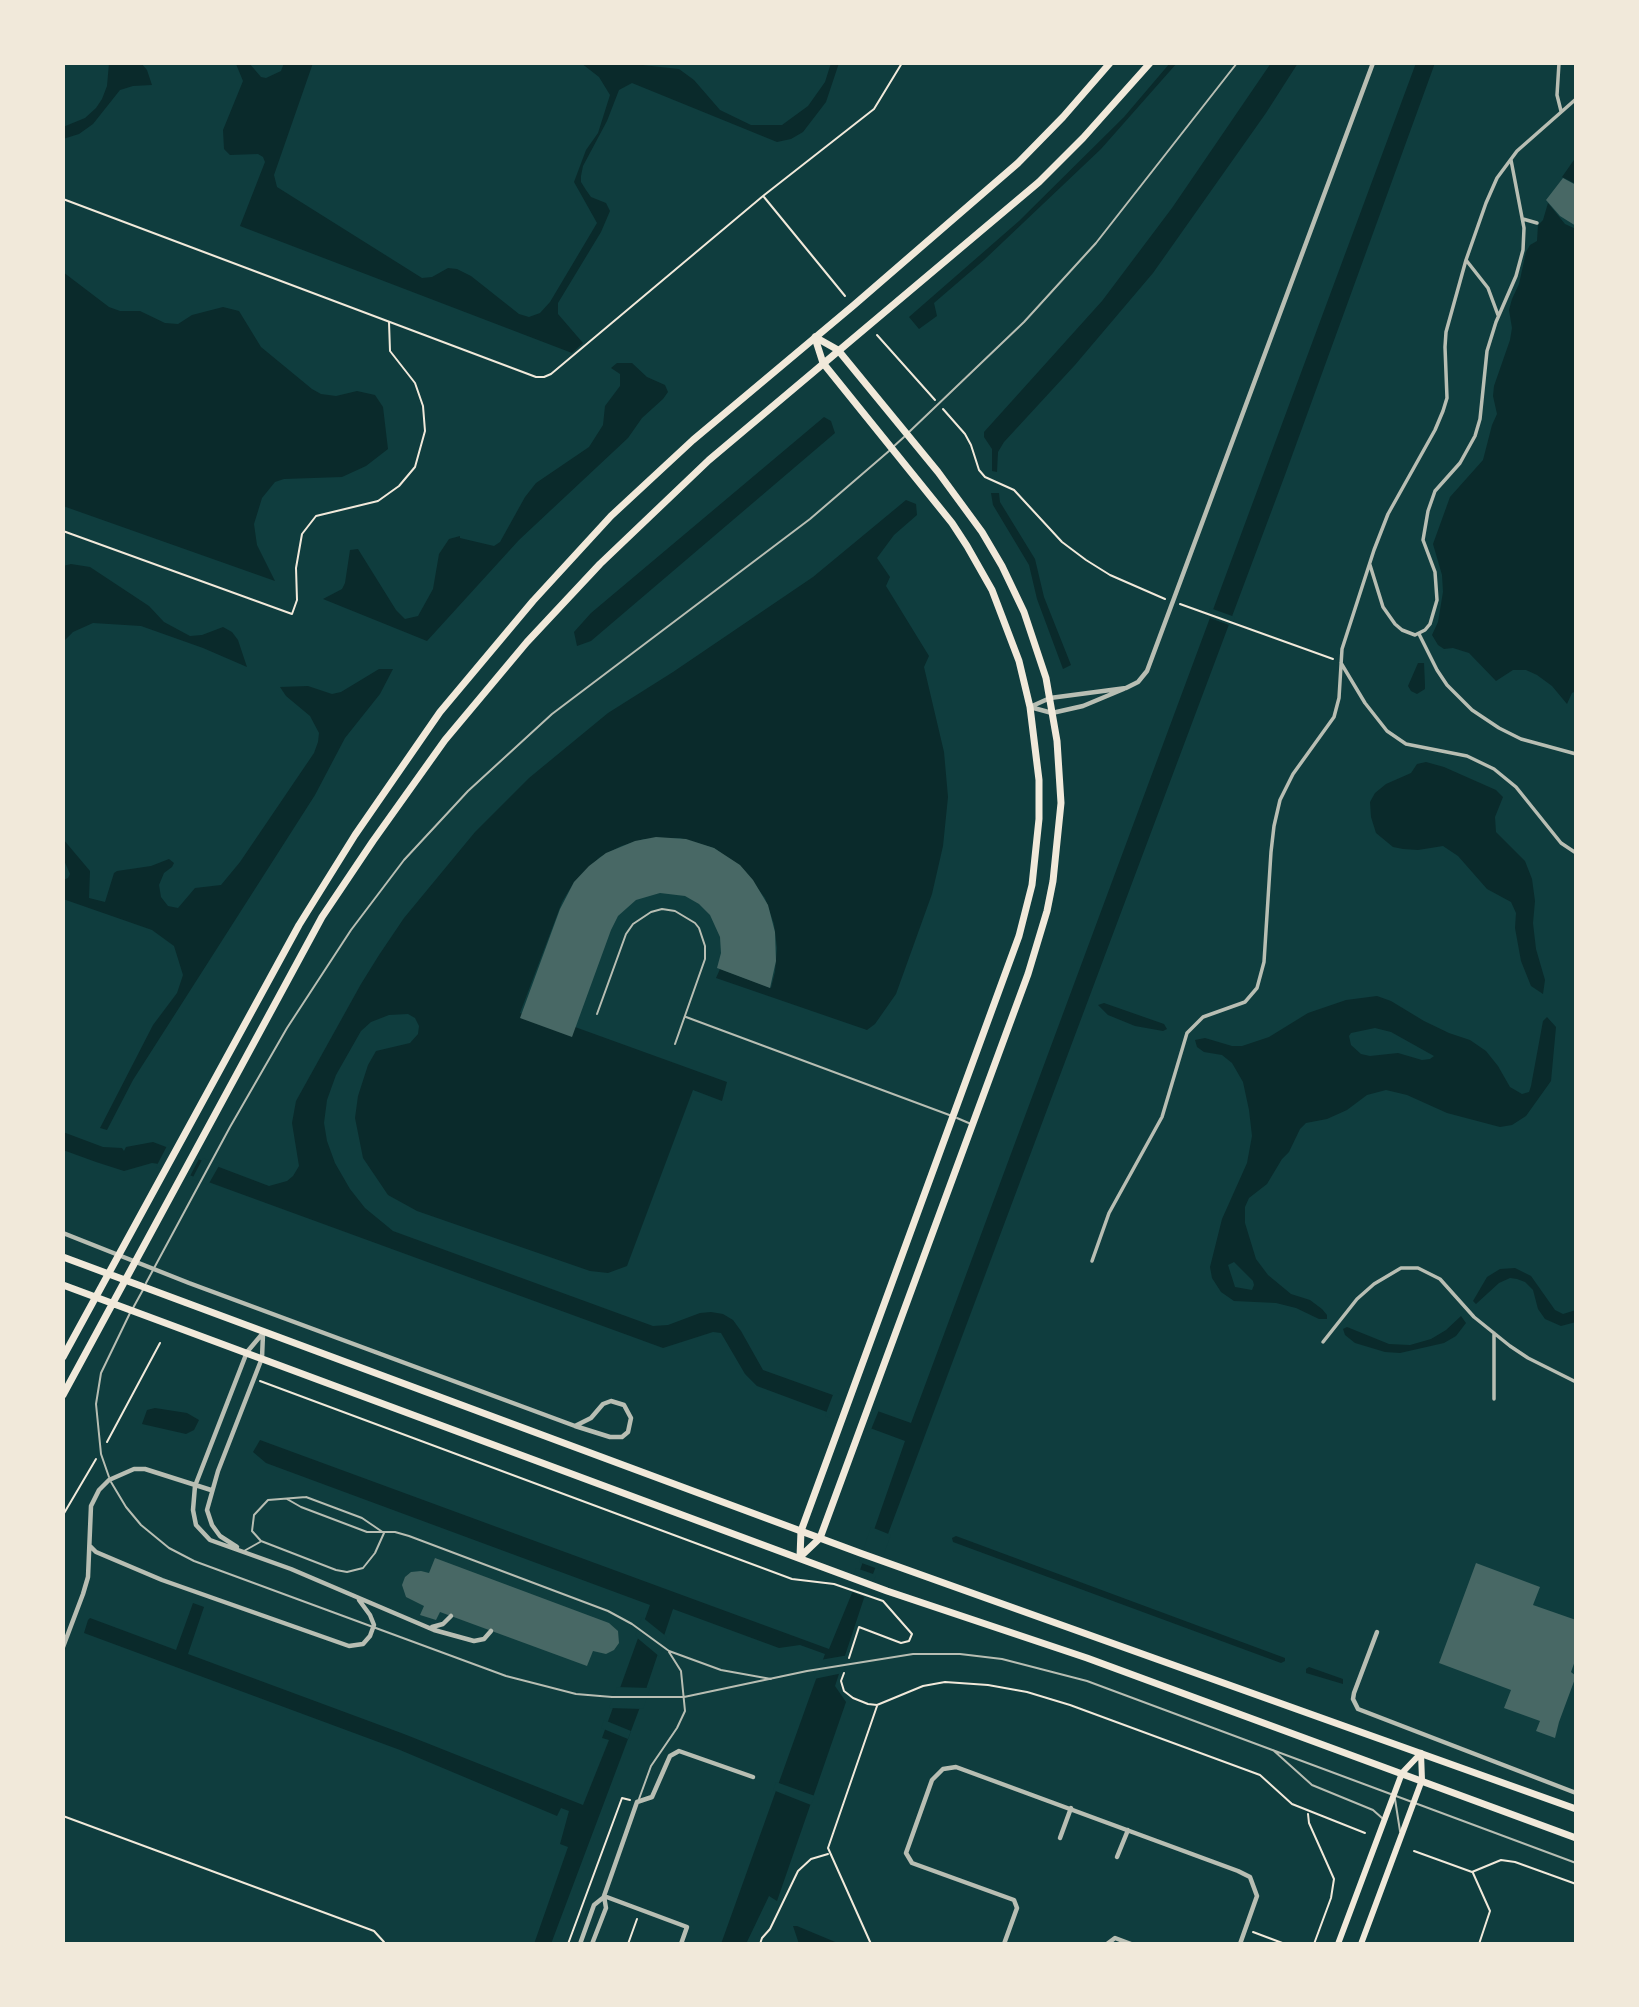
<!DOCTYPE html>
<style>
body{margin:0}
#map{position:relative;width:1639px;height:2007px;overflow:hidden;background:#0f3d3e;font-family:Jost,sans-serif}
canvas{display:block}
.frame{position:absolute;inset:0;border:65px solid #f1e9da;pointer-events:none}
</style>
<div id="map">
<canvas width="1639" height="2007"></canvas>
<div class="frame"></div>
</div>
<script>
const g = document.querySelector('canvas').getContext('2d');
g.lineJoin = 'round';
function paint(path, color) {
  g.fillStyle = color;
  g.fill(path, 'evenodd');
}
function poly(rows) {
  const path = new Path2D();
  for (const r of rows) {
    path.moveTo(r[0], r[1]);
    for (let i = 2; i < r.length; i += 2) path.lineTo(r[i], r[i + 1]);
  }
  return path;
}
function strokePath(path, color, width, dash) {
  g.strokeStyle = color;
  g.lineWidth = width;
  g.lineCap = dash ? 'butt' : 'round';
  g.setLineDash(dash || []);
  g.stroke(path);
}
const water = poly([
 [109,63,141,63,147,70,152,85,133,86,120,90,93,124,79,134,63,139,63,127,85,118,96,108,102,99,107,86],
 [239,63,249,63,261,77,266,78,281,71,284,63,313,63,274,175,277,187,422,278,432,277,448,268,457,269,471,276,519,314,529,317,540,313,550,302,597,223,574,182,586,150,598,133,610,95,599,77,581,63,624,63,679,69,694,80,720,110,751,125,782,125,808,106,825,82,831,63,839,63,826,102,803,132,791,139,777,142,632,83,619,90,607,121,583,166,581,176,581,182,586,190,591,197,606,203,610,211,601,232,558,303,558,314,583,343,572,353,240,226,265,162,263,157,258,154,230,155,224,149,223,130,243,81,236,64],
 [1170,63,1177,63,1101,149,984,260,934,303,937,316,919,329,909,317,1019,221,1124,117],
 [1271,63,1298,63,1266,113,1153,273,1075,365,1004,442,998,452,997,472,992,471,992,449,984,437,984,432,1102,301,1172,208],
 [1416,63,1435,63,1285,475,864,1598,835,1686,846,1702,777,1901,769,1896,746,1944,721,1944,825,1654,800,1645,779,1648,673,1609,640,1707,551,1944,534,1944,568,1847,560,1844,569,1811,561,1808,557,1816,400,1750,84,1633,88,1620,90,1618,176,1650,193,1603,204,1607,188,1654,404,1734,583,1805,609,1740,602,1738,650,1605,266,1463,253,1452,260,1440,829,1649,852,1593,905,1441,757,1386,745,1374,721,1333,713,1332,663,1348,159,1164,152,1163,124,1171,96,1162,63,1150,63,1132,103,1147,122,1148,124,1151,126,1147,153,1142,269,1186,287,1181,293,1176,299,1166,292,1123,296,1101,361,984,379,955,404,918,475,832,529,778,608,713,673,672,813,577,906,500,916,504,917,515,894,535,877,558,890,577,886,586,929,656,924,667,944,752,948,797,943,846,932,894,896,994,875,1024,867,1030,716,978,720,969,771,988,775,972,777,948,774,924,765,898,743,869,714,848,680,838,644,839,621,846,600,857,574,882,562,902,520,1013,573,1032,575,1027,727,1082,722,1101,693,1090,627,1266,608,1273,590,1271,417,1211,388,1195,363,1158,355,1118,358,1096,368,1065,376,1051,410,1043,418,1034,419,1026,415,1018,408,1014,389,1015,371,1022,361,1031,336,1075,327,1100,324,1123,327,1141,335,1163,350,1189,365,1208,393,1231,653,1326,668,1325,700,1313,711,1312,723,1314,733,1320,741,1331,763,1370,911,1423],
 [1576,157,1576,184,1562,177],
 [1548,203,1565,224,1576,229,1576,691,1572,693,1567,704,1552,686,1537,675,1526,670,1513,670,1496,681,1469,653,1453,648,1444,649,1438,645,1432,635,1438,622,1443,592,1442,575,1433,544,1450,497,1483,460,1492,425,1497,414,1493,396,1494,386,1510,340,1512,328,1509,310,1512,299,1519,284,1526,252,1530,245,1537,241,1538,225,1543,220],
 [63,272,109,307,120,311,140,311,165,323,178,324,192,315,223,307,239,311,261,347,312,389,321,394,336,396,357,391,375,395,383,407,388,449,366,466,342,477,284,479,275,482,262,498,254,524,257,545,275,581,63,506],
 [617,363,632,363,647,377,665,385,668,392,663,399,642,418,628,438,519,540,427,641,323,599,342,589,345,583,350,550,358,549,396,610,405,619,418,616,433,589,439,554,449,539,460,536,460,538,494,546,500,542,525,497,536,483,589,447,603,425,605,406,620,386,620,374,611,368],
 [824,417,831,421,835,433,591,641,577,646,574,632,591,613],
 [991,493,999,493,1000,502,1035,559,1044,597,1071,665,1063,669,1037,599,1029,565,993,505],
 [71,564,90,567,149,606,164,622,190,636,202,635,223,627,232,632,238,640,247,667,203,648,141,626,93,623,73,632,63,642,63,566],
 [1418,663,1424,663,1425,685,1425,689,1417,694,1411,691,1408,686],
 [379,669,393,669,380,694,345,738,315,795,133,1080,107,1130,100,1128,153,1025,177,993,183,975,174,946,152,930,63,899,63,880,68,878,70,874,63,858,63,839,90,871,89,898,105,902,114,873,117,871,151,866,169,859,174,863,172,867,164,873,159,885,161,897,168,906,178,908,195,888,221,885,240,862,314,753,318,742,319,733,310,716,286,696,280,687,308,686,332,694,341,692],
 [1426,762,1444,767,1496,790,1503,797,1495,817,1496,832,1525,861,1532,879,1535,901,1533,923,1536,949,1545,980,1543,994,1531,986,1521,961,1515,928,1516,913,1511,902,1487,889,1458,856,1443,846,1418,850,1403,849,1393,847,1376,833,1371,817,1370,802,1375,793,1386,784,1411,773,1417,764],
 [1377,996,1391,1001,1424,1021,1449,1033,1470,1040,1486,1051,1498,1066,1510,1087,1522,1094,1529,1092,1531,1086,1543,1021,1547,1017,1556,1027,1551,1081,1526,1116,1512,1125,1500,1127,1447,1113,1407,1095,1386,1090,1367,1095,1347,1110,1327,1119,1306,1123,1300,1129,1289,1152,1282,1159,1267,1184,1249,1198,1245,1207,1245,1223,1256,1259,1268,1275,1291,1294,1310,1300,1322,1309,1327,1315,1327,1319,1319,1319,1296,1308,1276,1303,1234,1301,1221,1292,1212,1278,1210,1267,1222,1219,1247,1163,1252,1136,1249,1110,1243,1082,1232,1063,1222,1055,1204,1052,1197,1047,1195,1040,1205,1038,1232,1046,1242,1046,1269,1037,1308,1013,1346,1000],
 [1375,1028,1391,1032,1434,1056,1430,1059,1422,1060,1398,1053,1370,1056,1361,1054,1351,1045,1349,1036,1351,1033],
 [1234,1262,1253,1281,1254,1285,1252,1290,1235,1287,1228,1265],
 [1104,1003,1164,1024,1167,1029,1163,1031,1135,1026,1108,1015,1098,1005],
 [1515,1268,1531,1276,1555,1310,1563,1314,1576,1310,1576,1322,1561,1326,1545,1319,1538,1309,1533,1290,1525,1282,1517,1279,1510,1278,1499,1283,1476,1304,1473,1301,1487,1277,1500,1269],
 [1461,1316,1466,1323,1456,1336,1444,1343,1400,1353,1385,1352,1355,1343,1345,1335,1343,1329,1347,1327,1389,1344,1410,1345,1431,1339,1446,1330],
 [155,1408,187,1413,199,1420,194,1430,186,1434,142,1424,147,1410],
 [956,1536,1285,1658,1285,1661,1281,1663,953,1542,952,1538],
 [1309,1667,1343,1679,1343,1684,1306,1673,1306,1669],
 [793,1926,797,1926,840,1944,799,1944]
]);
const pier = poly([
 [1210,608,1235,617,1232,626,1207,617],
 [168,1144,200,1157,189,1178,156,1167],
 [203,1158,220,1164,208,1185,192,1179],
 [834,1392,879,1410,870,1432,825,1416],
 [871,1527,891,1535,878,1569,859,1562],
 [856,1568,876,1575,867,1598,849,1591],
 [642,1617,667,1637,660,1657,635,1636],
 [849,1655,843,1673,814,1679,820,1660],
 [617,1687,650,1688,643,1709,609,1708],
 [604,1720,631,1731,628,1739,601,1728],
 [776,1782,815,1796,811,1805,773,1790]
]);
const building = poly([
 [1563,178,1576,185,1576,226,1560,216,1546,200],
 [656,837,686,839,714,848,740,865,753,880,768,905,775,932,776,961,770,988,717,968,721,953,720,937,710,915,699,904,685,896,660,893,636,900,618,916,611,930,572,1037,520,1018,560,909,574,882,589,866,606,853,635,841],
 [435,1558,609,1623,618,1631,619,1643,614,1650,606,1654,593,1651,587,1666,440,1612,436,1620,420,1615,424,1606,406,1597,402,1585,405,1577,411,1572,421,1571,429,1573],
 [1476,1563,1540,1587,1533,1605,1576,1620,1576,1658,1571,1672,1576,1676,1559,1722,1555,1738,1536,1731,1540,1721,1504,1708,1511,1690,1439,1663]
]);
const path = poly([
 [764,197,845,296],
 [63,199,536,377,544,377,551,374,763,196,874,109,902,63],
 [877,335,935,400],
 [943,409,965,434,971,445,979,470,985,477,1014,490,1062,542,1086,560,1110,575,1165,599],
 [63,531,292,614,297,600,296,568,302,534,316,516,378,501,399,486,415,467,425,431,423,406,415,383,390,351,389,322],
 [1180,604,1333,659],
 [260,1381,792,1579,834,1584,883,1601,912,1634,909,1641,901,1643,859,1627,849,1658],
 [107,1442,160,1343],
 [63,1515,96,1459],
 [844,1673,841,1681,844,1691,853,1698,868,1704,877,1705,923,1686,945,1682,988,1685,1027,1692,1070,1705,1260,1775,1292,1804,1365,1833],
 [1308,1814,1309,1823,1334,1879,1331,1898,1314,1944],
 [63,1816,374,1931,384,1942],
 [1414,1851,1472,1872,1501,1860,1515,1862,1576,1884],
 [1473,1873,1490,1911,1479,1944],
 [1253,1932,1285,1944],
 [568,1944,622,1798,630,1800],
 [628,1944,637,1919],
 [760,1944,762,1938,770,1929,798,1871,811,1859,828,1854],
 [871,1944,828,1848,877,1706]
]);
const service = poly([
 [908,433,1024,322,1096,243,1237,63],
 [893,447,904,437],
 [597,1014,626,934,633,924,651,912,662,909,675,911,695,923,699,928,705,946,705,959,675,1044],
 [686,1017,952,1116],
 [957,1118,971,1124],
 [146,1283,230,1127,287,1028,351,930,404,860,468,791,552,714,810,519,889,451],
 [133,1308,144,1288],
 [109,1477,101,1454,96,1404,101,1373,130,1313],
 [111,1482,126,1507,141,1525,169,1548,194,1561,506,1676,545,1686,576,1694,612,1697,684,1697,807,1671,913,1654,960,1654,1002,1659,1087,1681,1576,1863],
 [306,1497,362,1518,384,1533,375,1553,363,1568,347,1572,336,1570,261,1541,252,1531,254,1515,268,1500,306,1497],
 [287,1499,301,1507,367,1532,395,1532,409,1536,608,1611,632,1624,669,1651,721,1670,771,1679],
 [244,1551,260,1542],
 [1273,1750,1312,1785,1373,1810,1382,1818],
 [639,1799,651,1766,677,1728,685,1711,681,1671,669,1652],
 [1395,1799,1400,1831]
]);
const pedestrian = poly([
 [1559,63,1557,95,1561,111],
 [1523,219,1537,223],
 [1466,260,1488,288,1498,315],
 [1370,565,1383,607,1395,624,1402,630,1415,635,1425,630,1430,624,1437,600,1435,572,1423,540,1428,511,1435,491,1460,463,1475,436,1480,419,1487,351,1496,322,1516,276,1523,250,1524,228,1511,160],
 [1419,634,1437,670,1447,685,1472,710,1499,728,1521,739,1576,754],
 [1341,663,1365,703,1387,731,1406,744,1467,756,1494,769,1516,787,1561,843,1576,853],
 [1092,1261,1109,1213,1162,1117,1187,1033,1203,1017,1245,1002,1257,988,1264,962,1271,852,1274,826,1280,800,1293,774,1334,717,1339,698,1342,649,1374,550,1388,514,1435,430,1443,411,1447,398,1445,347,1446,332,1466,260,1486,203,1497,178,1517,151,1576,99],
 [1323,1342,1357,1299,1374,1284,1401,1268,1418,1268,1440,1279,1474,1317,1510,1346,1528,1358,1576,1382],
 [1494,1399,1494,1333]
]);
const minor = poly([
 [1126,688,1138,682,1147,671,1373,63],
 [1126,688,1083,706,1052,713,1030,707,1050,698,1126,688],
 [63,1233,189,1283,575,1426,610,1437,622,1437,628,1432,631,1418,624,1405,611,1401,603,1404,591,1418,575,1426],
 [263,1333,247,1352,195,1486,193,1510,196,1525,210,1540,291,1569,434,1630,474,1641,484,1639,491,1631],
 [90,1546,96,1552,162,1580,349,1646,363,1644,370,1636,374,1625,370,1615,359,1600],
 [237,1547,220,1536,212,1525,207,1510,218,1471,262,1358,263,1334],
 [432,1627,443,1624,451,1616],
 [1377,1632,1354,1693,1353,1699,1358,1709,1576,1793],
 [63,1647,83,1594,88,1577,91,1506,99,1490,109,1480,134,1469,145,1469,211,1490],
 [1060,1838,1071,1808],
 [1117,1857,1128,1830],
 [604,1896,687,1927,681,1944],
 [580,1944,594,1905,604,1897],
 [592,1944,606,1908,604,1896,637,1802,652,1797,670,1756,679,1751,753,1777],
 [1004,1944,1017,1908,1014,1900,912,1863,906,1853,932,1780,943,1769,956,1767,1238,1871,1250,1877,1257,1896,1240,1944],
 [1107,1944,1115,1938,1131,1944]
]);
const secondary = poly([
 [1338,1944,1402,1773,1421,1753],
 [1361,1944,1422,1780,1421,1753]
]);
const primary = poly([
 [800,1557,820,1538,1028,974,1047,911,1053,881,1061,803,1057,741,1046,678,1024,612,1002,566,982,532,938,472,838,350,815,337],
 [800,1557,801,1531,1019,936,1032,885,1039,819,1039,780,1030,707,1019,661,992,590,967,546,952,523,823,363,815,338]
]);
const trunk = poly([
 [63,1257,860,1553,1576,1809],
 [63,1285,887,1591,1087,1658,1576,1838],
 [63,1357,299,925,355,835,440,712,533,601,611,516,693,440,854,305,1018,163,1063,117,1110,63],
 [63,1395,322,917,373,841,445,740,527,642,600,564,709,460,1039,182,1083,138,1150,63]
]);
paint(water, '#0a2a2b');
paint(pier, '#0f3d3e');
paint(building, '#486865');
strokePath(path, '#f1e9da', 2);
strokePath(service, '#b8beb3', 2);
strokePath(pedestrian, '#b8beb3', 3.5);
strokePath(minor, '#b8beb3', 4.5);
strokePath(secondary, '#f1e9da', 6);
strokePath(primary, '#f1e9da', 7);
strokePath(trunk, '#f1e9da', 7);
</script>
